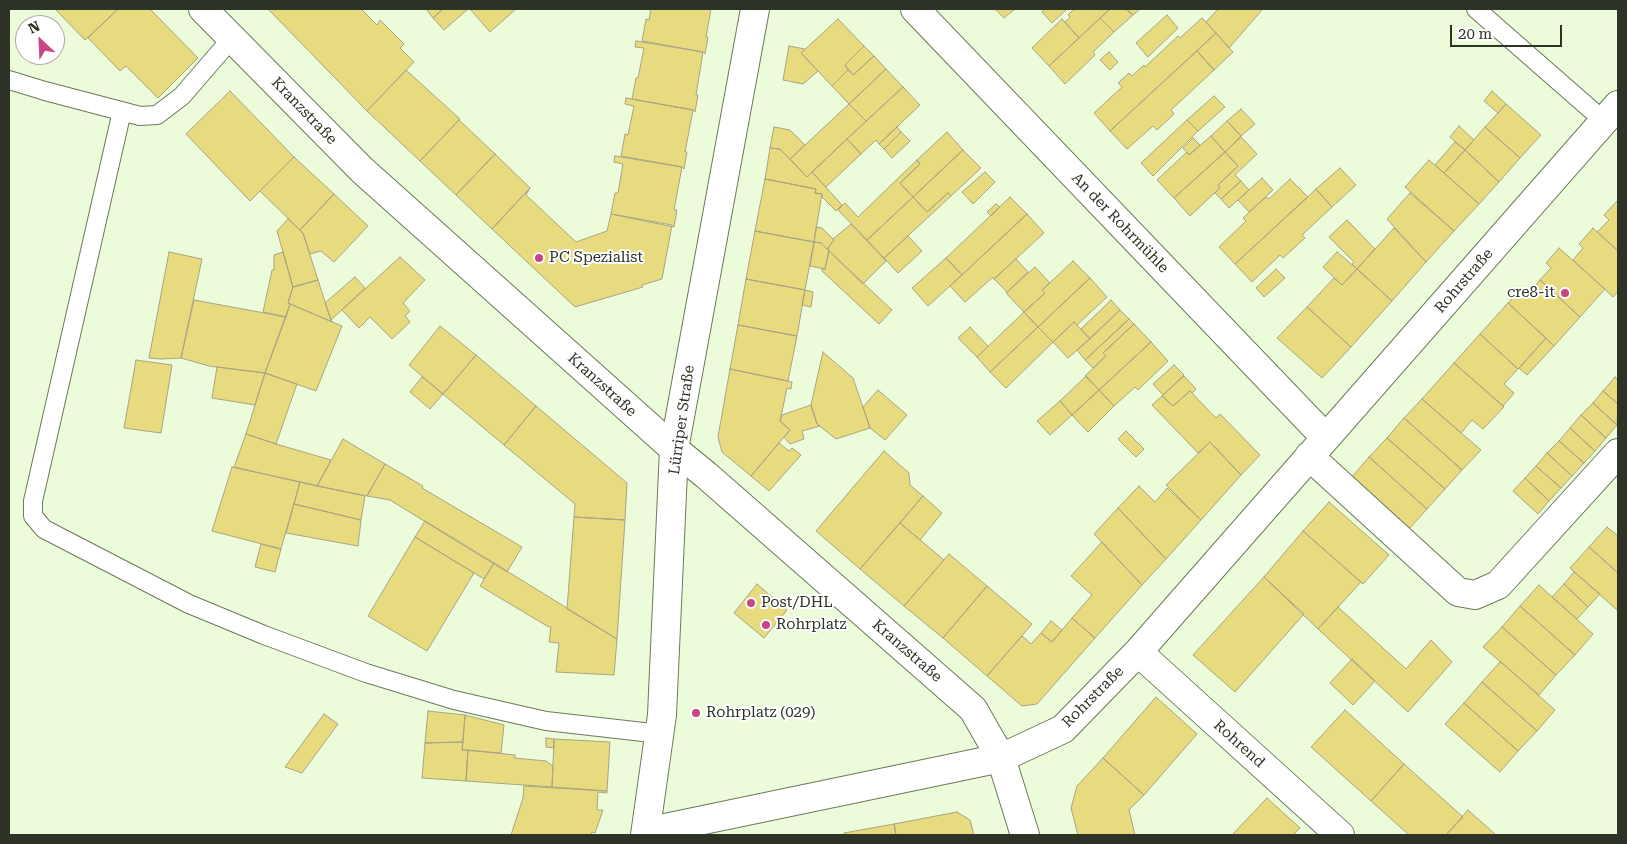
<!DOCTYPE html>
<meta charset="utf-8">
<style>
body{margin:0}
#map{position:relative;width:1627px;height:844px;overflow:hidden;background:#ecfbd9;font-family:"Roboto Serif",serif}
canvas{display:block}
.frame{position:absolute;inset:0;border:10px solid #2d3326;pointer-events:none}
.north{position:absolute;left:15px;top:15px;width:50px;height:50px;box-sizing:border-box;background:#fff;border:1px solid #abada8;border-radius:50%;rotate:335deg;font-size:14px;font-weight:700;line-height:20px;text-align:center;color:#2d3326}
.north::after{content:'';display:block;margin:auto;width:18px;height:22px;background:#cb4483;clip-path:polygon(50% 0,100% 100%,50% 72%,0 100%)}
.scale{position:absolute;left:1450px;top:25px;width:112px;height:22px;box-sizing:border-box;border:2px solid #2d3326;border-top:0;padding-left:6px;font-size:15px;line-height:18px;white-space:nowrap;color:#2d3326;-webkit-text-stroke:4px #fff;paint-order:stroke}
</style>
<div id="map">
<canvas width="1627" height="844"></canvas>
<div class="frame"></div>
<div class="north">N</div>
<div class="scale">20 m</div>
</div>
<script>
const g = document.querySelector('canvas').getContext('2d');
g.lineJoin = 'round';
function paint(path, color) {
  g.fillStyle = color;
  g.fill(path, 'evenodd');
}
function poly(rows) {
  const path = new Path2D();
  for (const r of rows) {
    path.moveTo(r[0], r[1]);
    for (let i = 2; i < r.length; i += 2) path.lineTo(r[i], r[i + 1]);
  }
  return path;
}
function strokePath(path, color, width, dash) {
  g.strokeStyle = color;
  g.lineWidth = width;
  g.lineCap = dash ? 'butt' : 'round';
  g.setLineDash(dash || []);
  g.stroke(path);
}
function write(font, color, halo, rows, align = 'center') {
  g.font = font + ' "Roboto Serif",serif';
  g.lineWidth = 4;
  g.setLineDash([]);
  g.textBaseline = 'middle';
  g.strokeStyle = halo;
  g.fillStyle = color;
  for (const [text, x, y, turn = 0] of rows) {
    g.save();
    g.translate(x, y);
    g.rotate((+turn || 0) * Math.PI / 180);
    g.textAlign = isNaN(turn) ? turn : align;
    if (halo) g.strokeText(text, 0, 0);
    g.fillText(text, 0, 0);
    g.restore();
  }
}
const building = poly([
 [55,9,118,9,85,40,55,9],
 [118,9,150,9,198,58,158,98,126,66,120,71,88,38,118,9],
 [268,9,361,9,377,25,380,20,404,44,400,48,414,62,367,111,268,9],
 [426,9,443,9,433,18,426,9],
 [443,9,468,9,444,30,433,18,443,9],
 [470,9,516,9,490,32,470,9],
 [651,9,711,9,706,37,708,37,705,54,703,52,642,41,646,19,649,20,651,9],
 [995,9,1015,9,1004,18,995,9],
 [1045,9,1067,9,1052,23,1042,12,1045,9],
 [1074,9,1110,9,1079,38,1065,22,1070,17,1068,15,1074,9],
 [1110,9,1126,9,1133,15,1114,32,1100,18,1110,9],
 [1126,9,1140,9,1133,15,1126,9],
 [1218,9,1260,9,1262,10,1229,48,1206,22,1218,9],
 [1167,15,1178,28,1148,57,1136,43,1167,15],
 [1100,18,1114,32,1093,52,1095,55,1065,84,1049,66,1100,18],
 [1202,18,1216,33,1110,131,1094,113,1122,87,1118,83,1129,73,1132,76,1144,65,1145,67,1178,36,1180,38,1202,18],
 [838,19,864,46,845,65,848,70,832,86,801,53,838,19],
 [1062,19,1079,38,1049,66,1032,48,1062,19],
 [1216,33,1233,52,1214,70,1197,51,1216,33],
 [636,41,703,52,696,95,698,95,695,112,693,110,632,99,636,78,638,78,644,48,635,47,636,41],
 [789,46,805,49,801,53,818,71,803,84,783,80,789,46],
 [864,46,874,56,853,75,845,65,864,46],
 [1197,51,1214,70,1171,110,1174,114,1157,130,1153,126,1127,149,1110,131,1197,51],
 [1109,52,1118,62,1110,70,1100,60,1109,52],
 [874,56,886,69,849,104,832,86,848,70,853,75,874,56],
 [886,69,903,87,866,121,849,104,886,69],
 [406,70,460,119,420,161,367,111,406,70],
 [903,87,920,105,879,144,876,140,861,154,847,139,903,87],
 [230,91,294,157,250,201,186,134,230,91],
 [1492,91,1506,104,1498,113,1484,101,1492,91],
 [1214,96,1225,107,1198,131,1187,120,1214,96],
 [626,98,693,110,685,152,687,152,684,169,682,167,621,156,625,134,628,135,634,106,625,104,626,98],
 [849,104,866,121,807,177,790,159,849,104],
 [1506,104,1541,135,1520,158,1485,127,1506,104],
 [1241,109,1255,124,1241,136,1227,121,1241,109],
 [459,120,495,154,456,195,420,161,459,120],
 [1187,120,1198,131,1153,176,1141,163,1187,120],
 [1227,121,1241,136,1225,152,1211,136,1227,121],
 [1459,126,1474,140,1465,150,1450,137,1459,126],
 [774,127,790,130,805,145,790,159,780,149,770,148,774,127],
 [897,127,901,132,884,149,879,144,897,127],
 [1485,127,1520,158,1499,182,1465,150,1485,127],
 [901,132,910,141,892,158,884,149,901,132],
 [947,132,963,150,913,197,900,183,920,164,917,160,947,132],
 [1211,136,1225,152,1174,198,1157,180,1187,152,1189,155,1211,136],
 [1241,137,1257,154,1235,175,1241,181,1221,199,1215,193,1220,188,1218,185,1238,166,1225,152,1241,137],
 [1193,138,1200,145,1189,155,1183,148,1193,138],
 [847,139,861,154,826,187,812,172,847,139],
 [1455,142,1465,150,1444,173,1435,165,1455,142],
 [770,148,780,149,807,177,812,172,842,205,836,211,822,197,822,194,815,193,816,189,765,179,770,148],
 [963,150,981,168,951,196,948,193,927,212,913,197,963,150],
 [1465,150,1499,182,1479,204,1444,173,1465,150],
 [1225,152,1238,166,1218,185,1220,188,1190,216,1174,198,1225,152],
 [495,154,530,188,492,229,456,195,495,154],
 [615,156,682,167,674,210,677,210,674,227,611,214,615,193,618,193,623,164,614,162,615,156],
 [294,157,334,194,300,230,260,191,294,157],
 [917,160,920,164,900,183,913,197,867,240,838,210,845,203,858,217,917,160],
 [1429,160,1479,204,1454,231,1405,187,1429,160],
 [1340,168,1356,185,1332,207,1316,189,1340,168],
 [985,172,995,182,973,204,962,192,985,172],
 [1262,178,1273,190,1249,212,1238,200,1262,178],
 [765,179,816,189,815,193,822,194,814,242,755,231,765,179],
 [1290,179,1308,197,1235,264,1219,247,1246,221,1243,218,1266,197,1269,199,1290,179],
 [1241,181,1249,190,1229,208,1221,199,1241,181],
 [530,188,526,195,576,242,607,231,611,214,672,225,662,279,642,285,643,287,575,307,492,229,530,188],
 [1316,189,1332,207,1302,235,1305,238,1283,258,1280,255,1252,282,1235,264,1316,189],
 [948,193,951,196,884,258,867,240,913,197,927,212,948,193],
 [1410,193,1454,231,1426,262,1387,219,1410,193],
 [334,194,368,226,334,262,321,251,310,254,303,233,300,230,334,194],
 [1010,197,1027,214,962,275,946,258,1010,197],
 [1618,200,1618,251,1597,232,1609,220,1604,215,1618,200],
 [996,204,1000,207,991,216,987,212,996,204],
 [1027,214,1044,233,994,279,993,277,965,302,950,286,1027,214],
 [288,219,303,233,318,280,293,287,277,231,288,219],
 [1347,220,1375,249,1357,269,1352,264,1354,262,1329,237,1347,220],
 [851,224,886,261,863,284,829,251,828,248,834,240,833,239,851,224],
 [816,227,822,228,834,240,827,249,821,243,814,242,816,227],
 [1394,228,1426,262,1392,301,1357,269,1394,228],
 [1593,228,1618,251,1618,291,1613,297,1573,260,1583,248,1579,244,1593,228],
 [755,231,814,242,805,290,746,279,755,231],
 [908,236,922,251,898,273,884,258,908,236],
 [814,242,821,243,827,249,829,249,825,269,810,266,814,242],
 [1559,248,1605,289,1580,317,1540,280,1551,268,1546,263,1559,248],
 [829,251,892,310,879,324,822,271,822,269,825,269,829,251],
 [169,252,202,259,181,358,161,359,149,358,169,252],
 [283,252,293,287,288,303,290,304,286,317,263,312,272,270,274,270,274,255,283,252],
 [1337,252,1357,269,1342,285,1323,267,1337,252],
 [400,257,425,280,403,303,410,311,405,316,410,322,392,339,370,317,359,328,342,310,400,257],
 [946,258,962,275,928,306,912,288,946,258],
 [1016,259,1028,272,1007,292,994,279,1016,259],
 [1073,261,1090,278,1038,327,1024,312,1045,293,1042,290,1073,261],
 [1035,267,1050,283,1042,290,1045,293,1024,312,1006,293,1035,267],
 [1276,269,1285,278,1264,297,1256,288,1276,269],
 [1357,269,1392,301,1351,347,1307,307,1334,278,1342,285,1357,269],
 [355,277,365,288,331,320,325,303,355,277],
 [1090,278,1107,297,1077,325,1074,322,1053,342,1038,327,1090,278],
 [746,279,805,290,797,336,738,325,746,279],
 [318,280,331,320,332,322,288,303,293,287,318,280],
 [1540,280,1580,317,1554,346,1508,303,1522,289,1528,294,1540,280],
 [805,290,813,292,811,307,802,305,805,290],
 [194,300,286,317,265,373,209,366,181,358,194,300],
 [1111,300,1120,310,1090,339,1081,329,1111,300],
 [1508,303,1546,338,1518,369,1480,334,1508,303],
 [290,304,342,326,316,391,265,373,290,304],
 [1307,307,1351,347,1322,378,1277,338,1307,307],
 [1120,310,1129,319,1085,360,1077,350,1120,310],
 [1024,312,1038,327,990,372,977,357,1024,312],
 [1129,319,1134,324,1103,353,1106,356,1093,368,1085,360,1129,319],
 [1074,322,1090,339,1068,358,1053,342,1074,322],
 [1134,324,1151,342,1099,390,1085,376,1106,356,1103,353,1134,324],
 [738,325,797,336,788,381,730,369,738,325],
 [440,326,476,355,443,394,409,365,440,326],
 [970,327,988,346,977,357,958,338,970,327],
 [1038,327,1053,342,1006,388,990,372,1038,327],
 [1480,334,1518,369,1504,384,1514,393,1503,406,1454,363,1480,334],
 [1546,338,1554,346,1527,375,1519,368,1546,338],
 [1151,342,1168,361,1138,390,1135,387,1114,406,1099,390,1151,342],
 [823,352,853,378,870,428,836,439,817,424,811,405,823,352],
 [476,355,536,406,504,445,443,394,476,355],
 [136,360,172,365,161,433,124,428,136,360],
 [1454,363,1504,407,1483,429,1472,420,1461,433,1422,399,1454,363],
 [1174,365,1184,375,1163,395,1153,384,1174,365],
 [217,367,265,373,255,405,212,398,217,367],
 [730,369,792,382,791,389,787,388,780,421,790,430,751,476,722,452,718,437,730,369],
 [265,373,297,384,276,444,246,434,265,373],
 [1086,376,1099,390,1072,415,1060,401,1086,376],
 [1184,376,1196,389,1192,393,1190,391,1173,406,1162,396,1184,376],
 [422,377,443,394,430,409,410,392,422,377],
 [1615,377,1618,380,1618,404,1603,391,1615,377],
 [878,390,907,415,885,440,870,428,863,407,878,390],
 [1099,390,1114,406,1088,432,1072,415,1099,390],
 [1190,391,1216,418,1220,414,1260,455,1241,475,1210,442,1198,453,1152,405,1162,396,1173,406,1190,391],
 [1603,391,1618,404,1617,425,1593,403,1603,391],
 [1422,399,1481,450,1462,470,1404,418,1422,399],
 [1060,401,1072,415,1050,435,1037,421,1060,401],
 [1593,403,1617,425,1606,438,1581,415,1593,403],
 [811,405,817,424,820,426,802,431,804,439,790,444,784,437,790,430,780,421,782,415,811,405],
 [536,406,627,483,625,520,574,517,575,504,504,445,536,406],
 [1581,415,1606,438,1595,451,1570,428,1581,415],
 [1404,418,1462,470,1445,489,1387,438,1404,418],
 [1570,428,1595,451,1584,463,1559,441,1570,428],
 [1126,431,1144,449,1136,457,1118,439,1126,431],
 [246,434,276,444,331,460,317,486,234,467,246,434],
 [1387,438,1445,489,1427,509,1369,457,1387,438],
 [343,439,385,464,367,496,317,486,343,439],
 [1559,441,1584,463,1572,476,1547,453,1559,441],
 [1210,442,1241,475,1201,520,1166,485,1210,442],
 [779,443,789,451,792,448,801,455,769,491,751,476,779,443],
 [884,451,909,473,910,485,923,496,860,569,816,531,884,451],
 [1547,453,1572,476,1561,488,1536,466,1547,453],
 [1369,457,1427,509,1409,529,1351,478,1369,457],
 [385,464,423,486,422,488,522,547,507,572,390,500,367,496,385,464],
 [1536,466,1561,488,1549,501,1525,478,1536,466],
 [232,467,300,482,281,549,212,531,232,467],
 [1525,478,1549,501,1538,514,1513,491,1525,478],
 [300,482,365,496,361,520,294,504,300,482],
 [1139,486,1155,502,1167,488,1201,520,1166,559,1118,508,1139,486],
 [923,496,942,513,920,540,900,523,923,496],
 [1329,502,1389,555,1363,584,1303,531,1329,502],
 [294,504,361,520,358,546,286,533,294,504],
 [1118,508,1166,559,1142,585,1094,534,1118,508],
 [574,517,625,520,617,639,567,609,574,517],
 [425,521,494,563,484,579,415,537,425,521],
 [900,523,944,560,904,606,860,569,900,523],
 [1607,527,1618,536,1618,573,1589,547,1607,527],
 [1303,531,1361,582,1318,629,1264,577,1303,531],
 [415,537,474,573,427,651,368,616,415,537],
 [1102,542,1142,585,1095,638,1072,618,1092,595,1071,576,1102,542],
 [261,544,281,549,275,572,255,567,261,544],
 [1589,547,1618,573,1618,611,1570,568,1589,547],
 [949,554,987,586,943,638,904,606,949,554],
 [494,563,617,639,614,675,556,672,559,643,549,642,551,627,547,626,480,586,494,563],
 [1574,572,1600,594,1588,607,1564,584,1574,572],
 [1264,577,1304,614,1235,692,1193,655,1264,577],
 [757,584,787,610,764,638,734,613,757,584],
 [1564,584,1588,607,1577,619,1552,597,1564,584],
 [1539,585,1593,634,1575,655,1520,606,1539,585],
 [987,586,1032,624,987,676,943,638,987,586],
 [1520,606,1575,655,1556,675,1502,627,1520,606],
 [1338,607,1406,669,1431,640,1452,662,1408,712,1318,629,1338,607],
 [1072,618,1095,638,1037,704,1022,706,987,676,1022,636,1031,644,1041,633,1052,642,1072,618],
 [1051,621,1062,630,1052,642,1041,633,1051,621],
 [1502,627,1556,675,1539,695,1483,647,1502,627],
 [1352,659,1375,681,1353,705,1330,683,1352,659],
 [1500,662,1501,662,1555,710,1537,731,1482,682,1500,662],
 [1482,682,1537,731,1518,751,1464,703,1482,682],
 [1156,697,1197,734,1144,795,1103,758,1156,697],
 [1464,703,1518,751,1500,772,1445,724,1464,703],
 [1345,710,1404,764,1371,801,1311,747,1345,710],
 [428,711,465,715,463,742,425,743,428,711],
 [324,714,338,724,302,773,285,767,324,714],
 [465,715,504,725,501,753,462,750,465,715],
 [546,738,554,739,554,748,546,747,546,738],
 [554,739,610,742,607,791,552,787,554,739],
 [463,742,462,750,468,750,466,781,422,778,425,743,463,742],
 [468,750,515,755,515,758,546,761,553,766,552,787,466,781,468,750],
 [1103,758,1144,795,1129,810,1135,835,1078,835,1071,808,1077,786,1103,758],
 [1404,764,1463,817,1446,835,1409,835,1371,801,1404,764],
 [524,786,607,791,607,793,598,792,597,810,603,810,595,833,592,832,591,835,511,835,523,798,524,786],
 [1267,798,1300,828,1293,835,1232,835,1267,798],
 [1468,810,1496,835,1446,835,1468,810],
 [957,812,970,820,974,835,896,835,894,824,957,812],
 [894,824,896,835,844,835,844,833,894,824]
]);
const lane = poly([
 [1476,9,1604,121],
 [9,80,45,91,140,116,157,115,182,96,232,38],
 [122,111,33,501,33,516,44,529,189,604,264,635,366,673,454,700,546,721,661,734]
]);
const street = poly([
 [203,9,362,170,674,449,706,475,973,709,1001,758,1025,835],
 [915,9,1326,438],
 [1309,456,1458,592,1475,595,1498,585,1618,453],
 [1138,652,1340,835],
 [646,832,1001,758,1063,729,1138,652,1618,105]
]);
const secondary = poly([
 [645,835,662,715,674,449,755,9]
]);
const markers = [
 [539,258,5,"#cb4483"],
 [1565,293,5,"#cb4483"],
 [751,603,5,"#cb4483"],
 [766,625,5,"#cb4483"],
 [696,713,5,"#cb4483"]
];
const streetNames = [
 ["Kranzstraße",304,111,46],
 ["An der Rohrmühle",1120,223,46],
 ["Rohrstraße",1464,281,-49],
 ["Kranzstraße",602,385,42],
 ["Lürriper Straße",682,420,-82],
 ["Kranzstraße",907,651,41],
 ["Rohrstraße",1093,697,-45],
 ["Rohrend",1239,744,42]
];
const poiNames = [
 ["PC Spezialist",549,258],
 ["cre8-it",1555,293,"right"],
 ["Post/DHL",761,603],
 ["Rohrplatz",776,625],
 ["Rohrplatz (029)",706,713]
];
paint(building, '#e8da7e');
strokePath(building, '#a9a483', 1);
strokePath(lane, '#6c795b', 20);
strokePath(street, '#6c795b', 30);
strokePath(secondary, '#6c795b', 30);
strokePath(lane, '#fff', 18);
strokePath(street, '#fff', 28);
strokePath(secondary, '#fff', 28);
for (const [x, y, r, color] of markers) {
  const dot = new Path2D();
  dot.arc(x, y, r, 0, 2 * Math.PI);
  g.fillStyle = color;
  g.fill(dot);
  strokePath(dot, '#fff', 2);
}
write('15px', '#2d3326', '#fff', streetNames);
write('15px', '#2d3326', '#fff', poiNames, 'left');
</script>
